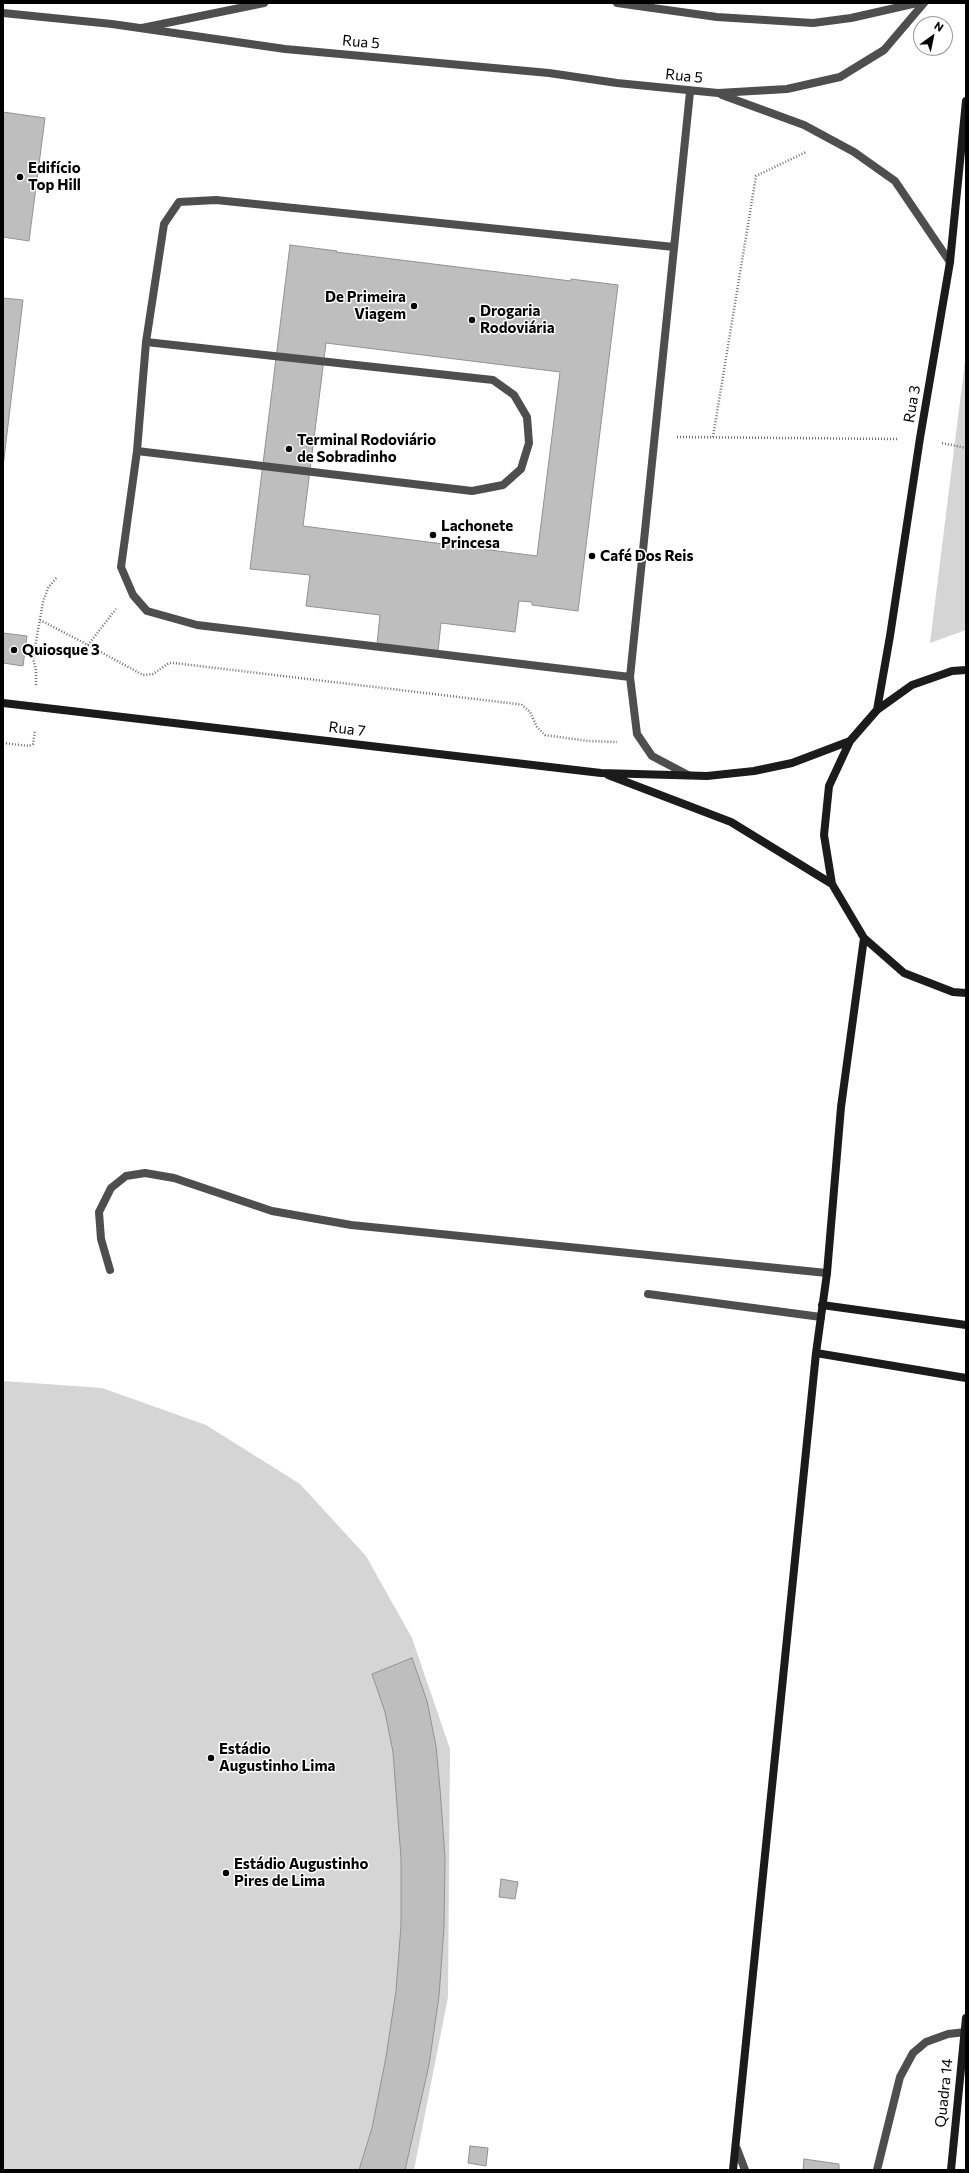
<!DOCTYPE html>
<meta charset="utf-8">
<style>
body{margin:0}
#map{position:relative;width:969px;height:2173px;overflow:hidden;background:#fff;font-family:Commissioner,sans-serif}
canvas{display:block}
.frame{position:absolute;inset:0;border:4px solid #000;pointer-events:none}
.north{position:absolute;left:913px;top:16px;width:40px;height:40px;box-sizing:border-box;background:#fff;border:1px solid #999;border-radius:50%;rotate:33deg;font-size:11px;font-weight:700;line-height:16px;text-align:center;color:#000}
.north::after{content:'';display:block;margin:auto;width:14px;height:18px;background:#000;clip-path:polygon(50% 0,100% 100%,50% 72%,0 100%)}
</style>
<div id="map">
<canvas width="969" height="2173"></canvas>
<div class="frame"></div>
<div class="north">N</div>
</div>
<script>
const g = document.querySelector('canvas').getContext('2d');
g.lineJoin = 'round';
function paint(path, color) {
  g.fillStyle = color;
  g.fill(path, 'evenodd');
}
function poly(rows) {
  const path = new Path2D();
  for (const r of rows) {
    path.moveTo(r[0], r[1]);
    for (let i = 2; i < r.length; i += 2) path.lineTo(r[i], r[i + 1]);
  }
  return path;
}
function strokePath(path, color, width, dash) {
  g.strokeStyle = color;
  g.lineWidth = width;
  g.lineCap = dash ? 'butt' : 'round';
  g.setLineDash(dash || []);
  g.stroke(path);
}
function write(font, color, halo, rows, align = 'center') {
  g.font = font + ' Commissioner,sans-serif';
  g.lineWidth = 3;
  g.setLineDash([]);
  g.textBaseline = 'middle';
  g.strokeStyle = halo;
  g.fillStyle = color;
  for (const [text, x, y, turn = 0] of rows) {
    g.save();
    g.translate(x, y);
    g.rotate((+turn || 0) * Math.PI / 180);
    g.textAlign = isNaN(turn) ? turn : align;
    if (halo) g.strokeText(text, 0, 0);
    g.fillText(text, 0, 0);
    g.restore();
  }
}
const green = poly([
 [966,353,966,630,930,643],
 [3,1381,102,1388,206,1425,300,1484,366,1556,412,1638,450,1749,448,1997,414,2170,3,2170]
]);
const building = poly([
 [3,112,45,118,29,241,3,237,3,112],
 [290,245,337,251,336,252,571,281,571,279,618,285,578,611,532,605,532,602,519,601,515,632,441,623,438,651,377,644,380,615,306,606,310,575,250,569,290,245],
 [326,343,560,372,537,556,303,526,326,343],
 [3,298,23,300,3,467,3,298],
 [3,633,27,636,23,666,3,663,3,633],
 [412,1658,427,1701,436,1746,440,1789,445,1857,444,1927,439,1996,429,2065,405,2170,359,2170,372,2128,386,2057,396,1991,401,1925,401,1858,393,1752,385,1712,372,1674,412,1658],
 [501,1879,518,1882,515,1899,499,1897,501,1879],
 [470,2146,488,2148,486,2166,468,2163,470,2146],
 [804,2159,839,2164,839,2170,803,2170,804,2159]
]);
const path = poly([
 [677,437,898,439],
 [713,437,756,176,806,152],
 [942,443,966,448],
 [40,620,88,645,116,609],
 [88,645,143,675,153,674,169,663,174,663,517,704,522,705,530,712,537,727,545,735,588,741,617,742],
 [36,685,36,670,33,659,43,602,48,588,57,577],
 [3,743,29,746,33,744,35,730]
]);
const service = poly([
 [617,3,717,17,813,23,851,18,917,3],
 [142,28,264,3],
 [137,451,472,491,503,485,521,469,529,443,527,417,514,395,493,380,146,342],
 [630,677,197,625,147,611,133,595,121,567,137,451,146,342,164,224,179,202,216,200,674,247],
 [688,775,652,756,637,734,630,677,690,92],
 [110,1270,101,1239,99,1212,111,1188,126,1176,145,1173,174,1178,272,1211,351,1225,827,1273],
 [648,1294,821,1317],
 [737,2149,745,2170],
 [877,2170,900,2077,913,2053,926,2042,948,2034,966,2032]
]);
const tertiary = poly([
 [3,13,112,24,285,49,549,73,617,83,718,93,787,89,840,77,884,50,924,3],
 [722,95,804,125,854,152,895,181,950,262]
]);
const secondary = poly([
 [966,670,952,671,912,685,877,710,850,741,829,786,824,835,832,884,864,938,904,973,953,992,966,993],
 [3,703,601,773,707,776,754,771,792,763,850,741],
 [877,710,890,636,920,438,950,262,966,101],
 [608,775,731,822,832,884],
 [822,1305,966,1325],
 [816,1353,966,1378],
 [733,2170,816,1353,827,1273,841,1107,864,938],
 [951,2170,966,2018]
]);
const markers = [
 [20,177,4,"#000"],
 [414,306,4,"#000"],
 [472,320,4,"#000"],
 [289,449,4,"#000"],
 [433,535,4,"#000"],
 [592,556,4,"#000"],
 [14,650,4,"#000"],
 [211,1758,4,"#000"],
 [226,1873,4,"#000"]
];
const streetNames = [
 ["Rua 5",361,42,5],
 ["Rua 5",684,76,6],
 ["Rua 3",912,404,-80],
 ["Rua 7",347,729,7],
 ["Quadra 14",944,2093,-84]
];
const poiNames = [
 ["Edifício",28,168],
 ["Top Hill",28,185],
 ["De Primeira",406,297,"right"],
 ["Viagem",406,314,"right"],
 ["Drogaria",480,311],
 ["Rodoviária",480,328],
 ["Terminal Rodoviário",297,440],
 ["de Sobradinho",297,457],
 ["Lachonete",441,526],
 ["Princesa",441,543],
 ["Café Dos Reis",600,556],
 ["Quiosque 3",22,650],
 ["Estádio",219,1749],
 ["Augustinho Lima",219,1766],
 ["Estádio Augustinho",234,1864],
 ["Pires de Lima",234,1881]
];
paint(green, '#d5d5d5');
paint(building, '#bebebe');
strokePath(building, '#929292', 1);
strokePath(path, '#707070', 2.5, [1, 2]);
strokePath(service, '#4e4e4e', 8);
strokePath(tertiary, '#4e4e4e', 8);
strokePath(secondary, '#1b1b1b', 8);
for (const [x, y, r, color] of markers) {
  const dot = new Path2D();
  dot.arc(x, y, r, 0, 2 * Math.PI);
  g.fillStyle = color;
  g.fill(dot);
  strokePath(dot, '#fff', 1.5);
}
write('15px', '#000', '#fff', streetNames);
write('bold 15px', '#000', '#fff', poiNames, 'left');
</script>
